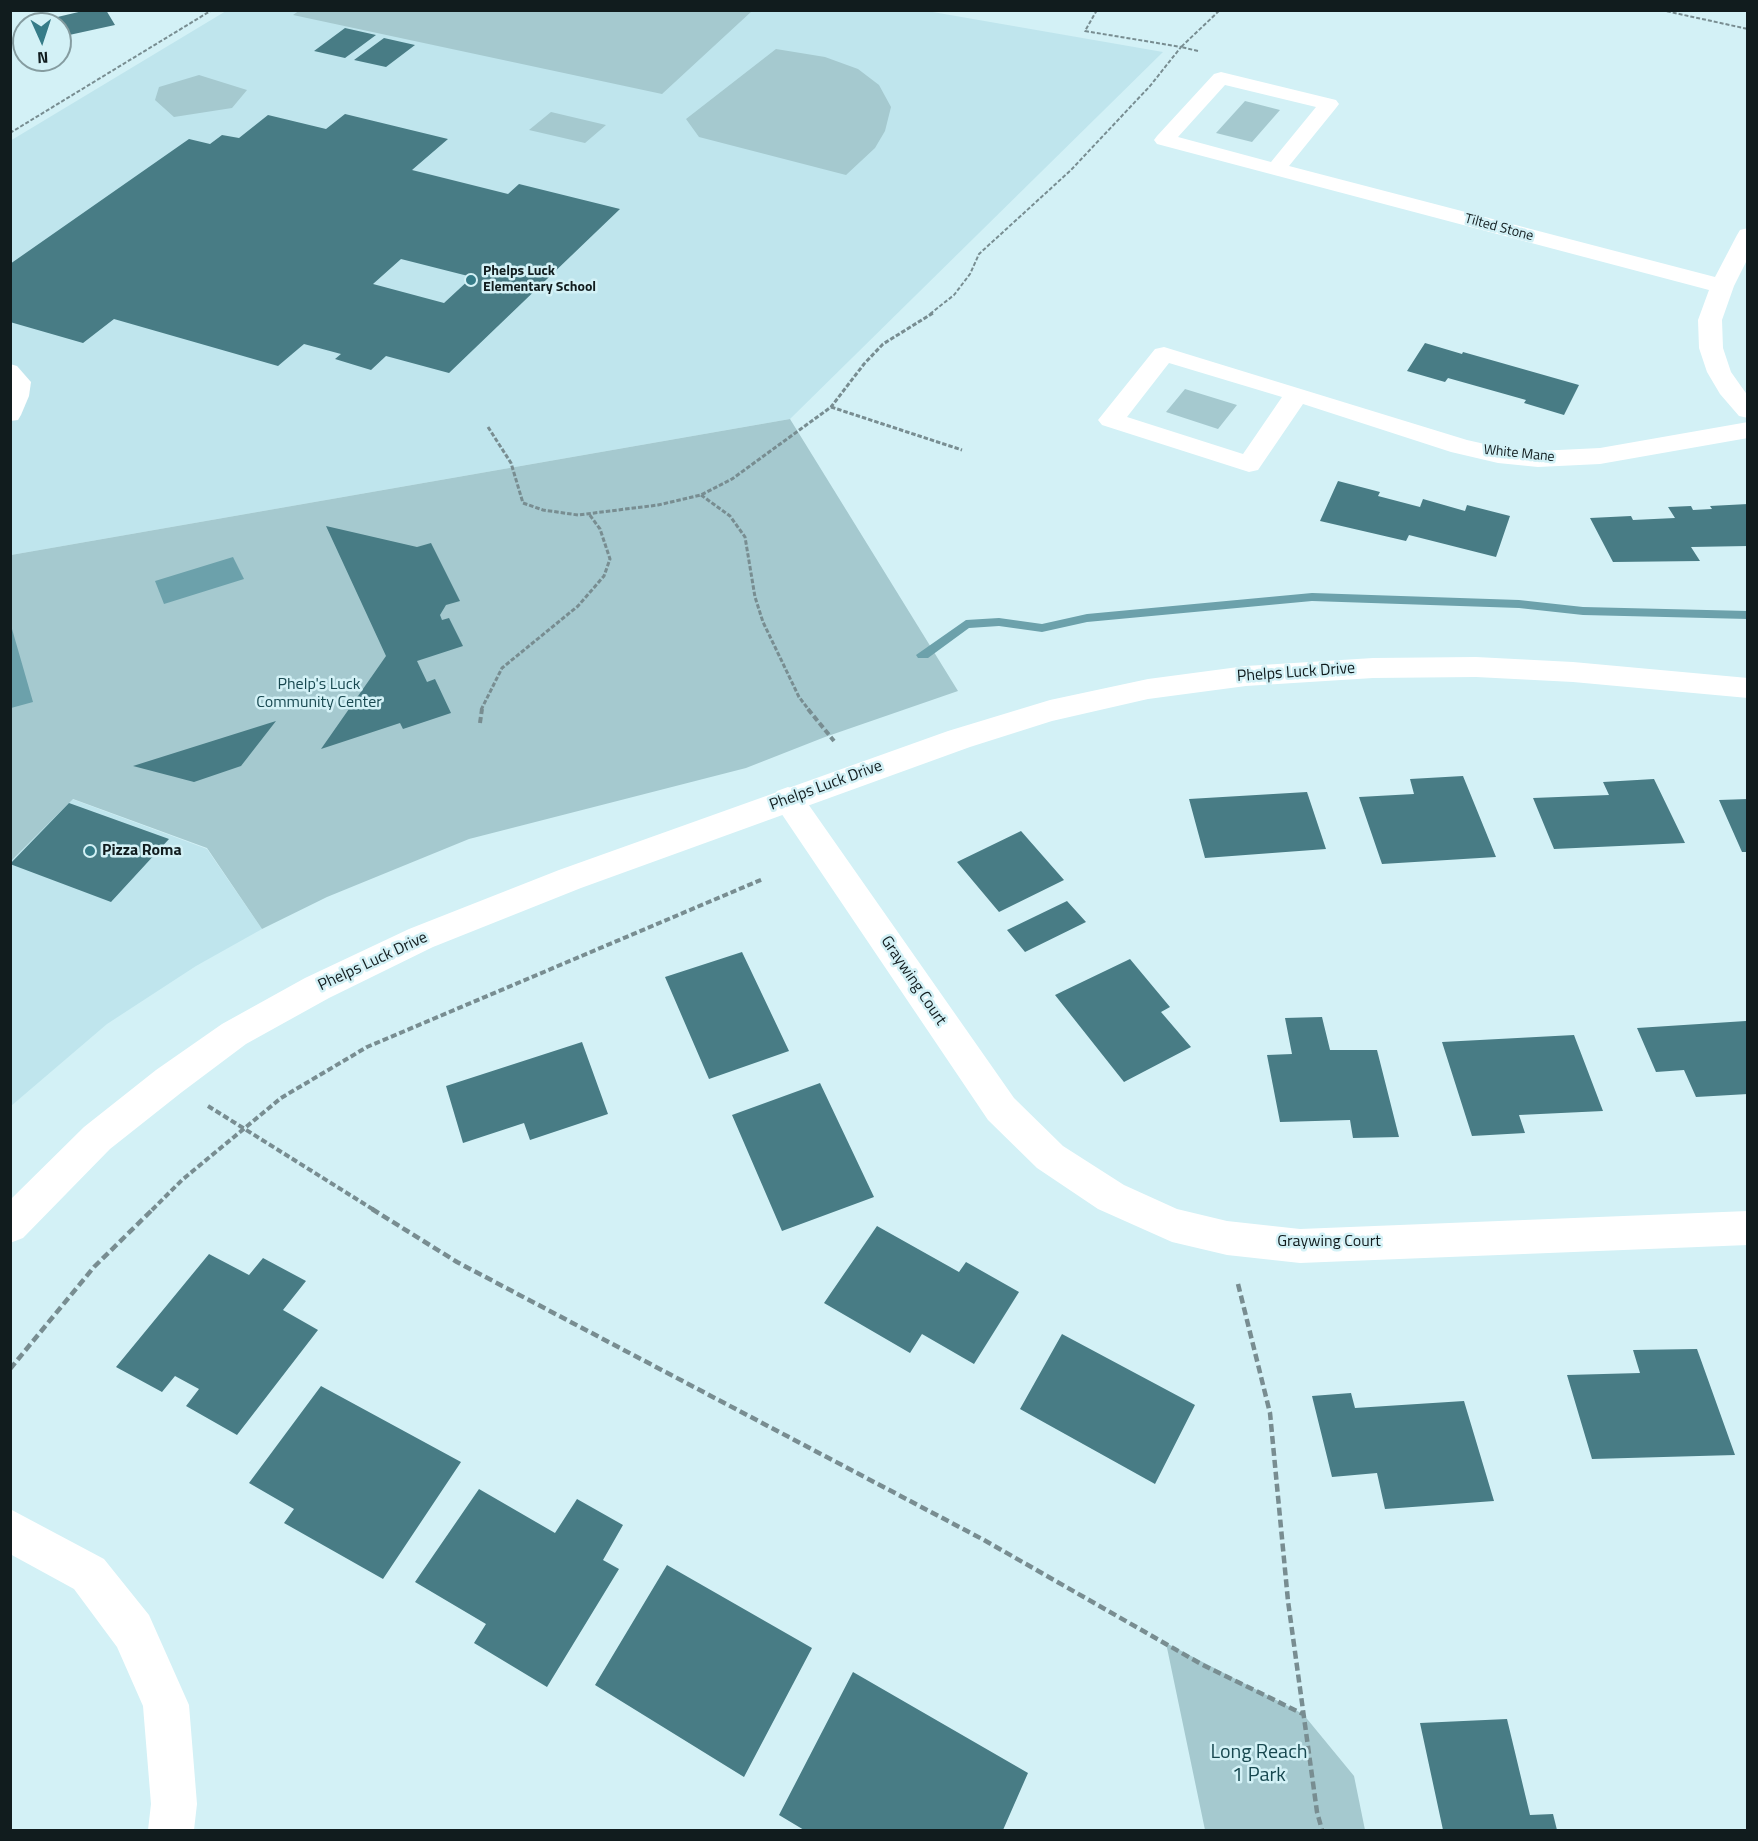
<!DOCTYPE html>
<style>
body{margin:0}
#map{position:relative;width:1758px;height:1841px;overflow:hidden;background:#d3f1f6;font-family:"Titillium Web",sans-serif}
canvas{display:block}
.frame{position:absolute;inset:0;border:12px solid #111c1e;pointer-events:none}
.north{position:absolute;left:12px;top:12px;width:60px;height:60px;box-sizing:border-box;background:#d3f1f6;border:2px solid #859ca0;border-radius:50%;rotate:177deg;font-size:16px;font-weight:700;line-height:24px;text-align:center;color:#111c1e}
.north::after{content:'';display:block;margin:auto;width:21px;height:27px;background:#367c88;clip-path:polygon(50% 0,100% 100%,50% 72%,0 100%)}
</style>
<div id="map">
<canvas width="1758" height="1841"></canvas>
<div class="frame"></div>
<div class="north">N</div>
</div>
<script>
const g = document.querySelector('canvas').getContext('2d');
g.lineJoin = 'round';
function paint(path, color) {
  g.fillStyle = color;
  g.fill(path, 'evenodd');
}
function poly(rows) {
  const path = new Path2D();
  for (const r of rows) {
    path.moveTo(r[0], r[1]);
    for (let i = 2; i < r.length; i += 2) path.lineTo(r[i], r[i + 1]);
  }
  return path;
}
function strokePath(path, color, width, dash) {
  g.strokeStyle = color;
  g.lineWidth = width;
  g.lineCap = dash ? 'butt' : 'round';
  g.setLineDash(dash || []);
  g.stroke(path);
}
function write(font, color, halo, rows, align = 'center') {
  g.font = font + ' "Titillium Web",sans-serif';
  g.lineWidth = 5;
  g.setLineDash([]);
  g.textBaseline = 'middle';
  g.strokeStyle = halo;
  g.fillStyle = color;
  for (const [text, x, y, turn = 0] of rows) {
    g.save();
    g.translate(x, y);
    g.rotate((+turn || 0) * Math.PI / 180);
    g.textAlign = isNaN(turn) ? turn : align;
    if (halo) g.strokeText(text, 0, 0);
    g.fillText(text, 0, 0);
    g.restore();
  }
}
const built = poly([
 [226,11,927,11,1163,52,790,419,11,555,10,141],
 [72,799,207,849,262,929,196,966,107,1024,11,1106,11,861]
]);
const green = poly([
 [300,10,751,10,752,11,662,94,293,15],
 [776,49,825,57,858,69,879,85,891,107,885,131,875,148,846,175,699,137,686,119],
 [199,75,247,90,232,108,174,117,155,100,159,87],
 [1245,101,1280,110,1252,142,1216,133],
 [551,112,606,125,585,143,529,130],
 [1185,389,1237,405,1218,429,1166,412],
 [790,419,958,691,825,737,746,768,469,839,327,897,262,929,207,848,73,799,11,861,11,555],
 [1166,1643,1303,1714,1354,1776,1365,1830,1205,1830]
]);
const water = poly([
 [233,557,244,579,164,604,155,581],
 [10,622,33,702,11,708,10,708]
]);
const stream = poly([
 [1312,593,1519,600,1583,607,1748,611,1748,619,1583,615,1519,608,1312,601,1087,622,1042,632,999,626,969,628,928,658,918,658,916,655,966,620,999,618,1042,624,1087,614,1312,593]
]);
const building = poly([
 [87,10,106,10,115,25,60,37,60,24,51,24,49,19],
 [345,28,376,35,345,58,314,51],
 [384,38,415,45,386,67,354,60],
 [345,114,448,139,412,170,508,194,519,184,620,209,449,373,386,356,371,370,335,359,341,354,304,344,278,366,114,319,83,343,10,322,10,264,189,139,210,144,222,135,239,138,268,115,326,129],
 [401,259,472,277,444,303,373,284],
 [1425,343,1462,354,1463,352,1579,385,1564,415,1524,403,1526,400,1448,378,1445,382,1407,371],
 [1338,481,1380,492,1378,496,1420,507,1423,499,1465,511,1467,505,1510,516,1496,557,1409,535,1406,541,1320,521],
 [1748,504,1748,546,1691,547,1700,561,1613,562,1590,518,1631,516,1633,520,1675,518,1668,507,1691,506,1693,510,1712,509,1710,506],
 [326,526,417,547,431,543,460,601,446,605,440,615,442,620,449,618,463,646,417,661,427,682,435,679,451,713,403,729,400,723,321,749,386,656],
 [276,721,241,766,194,782,133,766],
 [1463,776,1496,857,1382,864,1359,797,1414,794,1410,779],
 [1654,779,1685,843,1554,849,1533,798,1609,795,1603,782],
 [1307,792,1326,849,1205,858,1189,799],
 [1748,799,1748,852,1742,852,1719,800],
 [69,803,169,839,111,902,10,864],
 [1021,831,1064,880,999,912,957,862],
 [1067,901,1086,922,1025,952,1007,930],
 [742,952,789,1051,709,1079,665,977],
 [1130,959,1170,1007,1161,1012,1191,1047,1124,1082,1055,995],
 [1322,1017,1330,1050,1377,1050,1399,1137,1353,1138,1350,1120,1280,1122,1267,1055,1292,1054,1285,1018],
 [1746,1021,1748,1094,1696,1097,1684,1070,1656,1072,1637,1028],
 [1574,1035,1603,1111,1519,1115,1525,1133,1472,1136,1442,1042],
 [582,1042,608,1114,530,1140,524,1123,463,1143,446,1086],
 [820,1083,874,1197,782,1231,732,1115],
 [877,1226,959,1272,966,1262,1019,1292,974,1364,922,1334,910,1353,824,1303],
 [209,1254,249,1275,263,1258,306,1281,283,1310,318,1330,237,1435,186,1406,199,1389,175,1376,162,1392,116,1367],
 [1062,1334,1195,1405,1155,1484,1020,1409],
 [1697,1349,1735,1455,1592,1459,1567,1375,1640,1373,1633,1350],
 [321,1386,461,1462,383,1579,284,1523,294,1509,249,1483],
 [1351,1393,1355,1408,1464,1401,1494,1501,1385,1509,1377,1473,1332,1477,1312,1396],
 [479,1489,555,1533,577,1499,623,1525,603,1560,619,1569,547,1687,474,1643,486,1624,415,1582],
 [667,1565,812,1648,744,1777,595,1685],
 [853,1672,1028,1773,1003,1830,804,1830,779,1815],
 [1507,1719,1530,1815,1553,1814,1557,1830,1443,1830,1420,1723]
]);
const pathFar3 = poly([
 [1661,10,1748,29],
 [1198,51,1181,47,1220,10],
 [10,133,212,10],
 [930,314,954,295,970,274,979,254,1071,170,1150,86,1181,47,1085,31,1097,10]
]);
const pathFar2 = poly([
 [831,407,962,450],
 [488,427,511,463,523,503,543,510,578,515,658,505,701,495,732,479,831,407,864,364,883,344,933,313],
 [701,495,730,516,745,537,755,597,763,622,799,697,809,710],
 [481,710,502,668,578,606,604,576,610,559,600,529,589,514]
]);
const pathFar1 = poly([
 [808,709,834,741],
 [480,723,482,709],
 [208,1106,374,1210],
 [152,1210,182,1180,281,1098,367,1047,763,879]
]);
const path = poly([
 [372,1209,457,1262,984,1540,1201,1664,1303,1714],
 [1238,1284,1270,1413,1288,1601,1317,1812,1322,1830],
 [10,1369,94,1267,153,1209]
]);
const lane = poly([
 [10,364,17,366,31,382,29,396,21,415,18,420,10,421,10,364]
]);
const street = poly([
 [1221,72,1336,100,1339,104,1336,108,1289,166,1715,277,1737,235,1740,230,1748,228,1748,258,1734,286,1722,320,1723,348,1731,372,1748,396,1748,418,1739,416,1720,394,1707,372,1699,348,1698,320,1709,290,1157,144,1154,140,1157,136,1214,74,1221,72],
 [1225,85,1316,107,1271,162,1178,137,1225,85],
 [1164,347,1467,440,1498,447,1538,451,1600,448,1748,422,1748,438,1600,464,1538,467,1498,463,1451,452,1303,404,1258,470,1249,472,1102,425,1098,420,1155,349,1164,347],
 [1169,363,1282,397,1243,454,1127,417,1169,363],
 [788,787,799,791,1014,1098,1063,1146,1124,1185,1177,1209,1227,1221,1300,1229,1748,1211,1748,1245,1300,1263,1227,1255,1172,1242,1098,1209,1037,1168,988,1120,777,807,772,799,777,791,788,787],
 [10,1509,104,1559,149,1615,189,1705,197,1804,194,1830,148,1830,151,1804,143,1706,117,1647,74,1589,10,1554,10,1509]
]);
const secondary = poly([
 [1476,657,1573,662,1748,678,1748,698,1573,682,1476,677,1373,678,1246,686,1148,699,1052,721,970,747,581,888,433,947,329,998,246,1044,182,1092,110,1149,23,1238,10,1243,10,1200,84,1127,156,1070,222,1024,305,978,409,929,559,870,948,731,1050,700,1148,679,1246,666,1373,658,1476,657]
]);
const markers = [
 [471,280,6,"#367c88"],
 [90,851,6,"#367c88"]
];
const farStreetnames = [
 ["Tilted Stone",1499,228,15],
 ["White Mane",1519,454,6]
];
const farPoinames = [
 ["Phelps Luck",483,272],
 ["Elementary School",483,288]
];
const streetNames = [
 ["Phelps Luck Drive",1296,673,-4],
 ["Phelps Luck Drive",826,786,-20],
 ["Phelps Luck Drive",373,962,-25],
 ["Graywing Court",913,981,56],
 ["Graywing Court",1329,1242]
];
const parkNames = [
 ["Phelp's Luck",319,685],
 ["Community Center",319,703]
];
const poiNames = [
 ["Pizza Roma",102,851]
];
const nearParknames = [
 ["Long Reach",1259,1753],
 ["1 Park",1259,1776]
];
paint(built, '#bfe5ed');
paint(green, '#a5c9cf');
paint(water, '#6ca1ab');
paint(stream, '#6ca1ab');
paint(building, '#487c85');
strokePath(pathFar3, '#788d91', 2, [4, 2]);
strokePath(pathFar2, '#788d91', 3, [4.5, 2]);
strokePath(pathFar1, '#788d91', 4, [6, 3]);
strokePath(path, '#788d91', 4.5, [8, 4]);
paint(lane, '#fff');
paint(street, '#fff');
paint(secondary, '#fff');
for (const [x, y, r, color] of markers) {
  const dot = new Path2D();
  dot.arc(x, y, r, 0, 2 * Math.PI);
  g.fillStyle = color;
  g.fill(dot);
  strokePath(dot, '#d3f1f6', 2);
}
write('14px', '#111c1e', '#d3f1f6', farStreetnames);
write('bold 14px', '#111c1e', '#d3f1f6', farPoinames, 'left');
write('16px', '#111c1e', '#d3f1f6', streetNames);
write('16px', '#184850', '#d3f1f6', parkNames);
write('bold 16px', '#111c1e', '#d3f1f6', poiNames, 'left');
write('20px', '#184850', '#d3f1f6', nearParknames);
</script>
